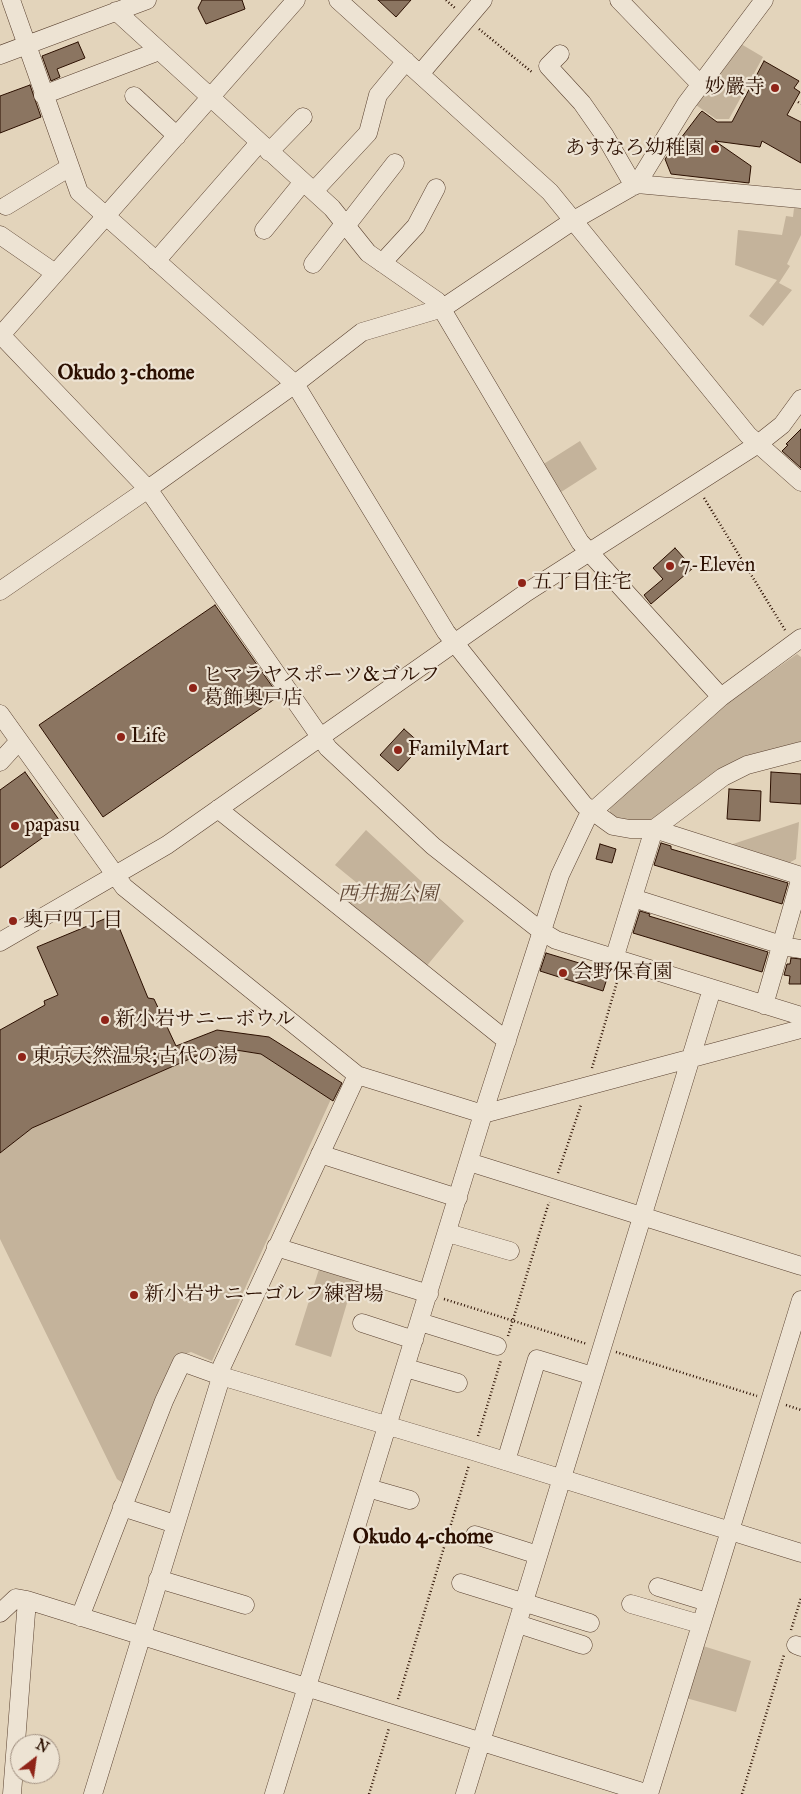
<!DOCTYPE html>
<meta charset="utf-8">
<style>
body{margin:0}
#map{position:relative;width:801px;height:1794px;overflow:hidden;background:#e3d4bb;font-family:"IM FELL Great Primer",serif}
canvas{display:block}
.north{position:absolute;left:10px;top:1734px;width:50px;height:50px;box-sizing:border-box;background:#ede3d3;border:1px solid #9f8e7f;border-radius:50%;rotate:30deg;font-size:14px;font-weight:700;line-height:20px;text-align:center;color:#2b0f00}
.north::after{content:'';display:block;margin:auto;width:18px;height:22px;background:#8f2418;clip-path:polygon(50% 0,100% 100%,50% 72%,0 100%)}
</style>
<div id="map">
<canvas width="801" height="1794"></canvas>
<div class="north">N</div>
</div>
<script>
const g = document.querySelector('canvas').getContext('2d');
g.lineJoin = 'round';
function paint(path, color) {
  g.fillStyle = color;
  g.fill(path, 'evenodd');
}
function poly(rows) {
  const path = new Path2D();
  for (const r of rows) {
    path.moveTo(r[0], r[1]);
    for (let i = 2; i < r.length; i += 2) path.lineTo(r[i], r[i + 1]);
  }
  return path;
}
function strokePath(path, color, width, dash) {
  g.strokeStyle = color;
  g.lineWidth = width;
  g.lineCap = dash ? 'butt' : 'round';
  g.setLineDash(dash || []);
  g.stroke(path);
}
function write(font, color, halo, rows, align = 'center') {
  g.font = font + ' "IM FELL Great Primer","Noto Serif JP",serif';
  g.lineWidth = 4.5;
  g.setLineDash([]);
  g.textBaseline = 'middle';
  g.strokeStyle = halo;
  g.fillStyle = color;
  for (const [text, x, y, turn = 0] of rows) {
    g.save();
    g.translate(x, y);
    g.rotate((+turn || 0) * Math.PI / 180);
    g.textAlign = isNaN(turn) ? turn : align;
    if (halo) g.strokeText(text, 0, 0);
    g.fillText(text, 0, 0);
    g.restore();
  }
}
const green = poly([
 [741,44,763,57,729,119,716,119,696,105],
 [794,208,801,209,801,235,787,264,790,266,779,283,792,290,763,326,749,316,777,280,735,265,738,230,782,235,786,216,793,217],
 [580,441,597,469,558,494,542,465],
 [797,654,801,657,801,743,657,818,643,823,625,821,611,817,609,806,726,704],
 [799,822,796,859,787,864,730,845],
 [366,830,464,921,425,968,342,901,357,883,335,865],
 [217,1047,261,1054,331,1099,212,1361,191,1352,174,1358,124,1484,117,1479,0,1239,0,1153,32,1128],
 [320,1266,355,1276,331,1357,295,1345],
 [703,1646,751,1661,736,1712,686,1698]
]);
const building = poly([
 [202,0,242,0,245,9,206,24,198,8,202,0],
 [378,0,411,0,396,17,378,0],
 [78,42,85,58,57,69,60,77,51,81,42,56,78,42],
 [764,61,799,81,794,88,800,92,787,115,801,122,801,163,762,141,760,147,715,141,751,166,749,183,671,174,665,159,700,113,702,111,717,122,732,122,764,61],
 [30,85,41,117,0,133,0,96,30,85],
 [801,429,801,468,782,451,788,445,786,444,801,429],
 [675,548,693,568,651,604,644,595,663,579,653,568,675,548],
 [215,605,279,696,103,817,39,725,215,605],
 [404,729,422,745,398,771,380,755,404,729],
 [25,772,62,824,0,868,0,790,25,772],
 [771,772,801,774,801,804,770,802,771,772],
 [729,789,761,791,760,821,727,819,729,789],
 [661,843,671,846,671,849,788,883,782,904,654,865,661,843],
 [600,844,616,849,612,863,596,859,600,844],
 [640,911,650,914,649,916,768,952,762,972,633,933,640,911],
 [114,915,148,998,154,999,176,1046,217,1030,269,1037,342,1083,333,1101,261,1054,217,1047,32,1128,0,1153,0,1030,45,1005,44,1001,58,995,37,947,114,915],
 [546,953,609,972,603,991,540,971,546,953],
 [791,958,801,959,801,984,789,984,790,976,784,975,787,964,790,964,791,958]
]);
const path = poly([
 [446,0,456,9],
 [479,29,533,73],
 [798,102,801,104],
 [704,498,785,630],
 [592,1068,619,975],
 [558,1173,581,1105],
 [444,1299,587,1344],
 [508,1336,549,1202],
 [616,1352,757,1396],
 [786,1405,801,1410],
 [478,1436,501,1360],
 [791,1630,801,1598],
 [398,1699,469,1465],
 [369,1794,389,1728],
 [742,1794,784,1655]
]);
const minor = poly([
 [11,0,79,192,295,384,446,632,584,805,613,826,630,829,654,829,723,777,747,765,801,751],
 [296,0,1,335,148,489,295,384,362,332,443,308,574,220,637,184,801,199],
 [338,0,550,192,748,435,801,482],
 [619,0,700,84],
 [116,11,332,208,368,253,437,301,580,542,721,697],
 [560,54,548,66,582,103,605,136,634,186],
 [0,55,147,0],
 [420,74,483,0],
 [43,95,159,51],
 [134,96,177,136],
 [269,152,303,117],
 [637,184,686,104,764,0],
 [314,191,368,133,378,95,406,61],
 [6,206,70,167],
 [346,226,395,163],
 [264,230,303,182],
 [0,235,55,273],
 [156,261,259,143],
 [382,263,416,226,436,188],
 [313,264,344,224],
 [0,591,148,489,328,748,433,846,541,931,556,940,801,1016],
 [0,714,124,887,357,1075,483,1114,801,1029],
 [0,762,19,741],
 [218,809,507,1041],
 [633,898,788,947,801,949],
 [0,942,167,845,527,592,758,444,782,425,801,399],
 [614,959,654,829,801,876],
 [764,1005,801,877],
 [320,1154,458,1198],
 [469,1162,801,1266],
 [448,1233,510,1251],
 [276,1247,429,1294],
 [420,1322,497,1346],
 [362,1323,414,1340],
 [406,1368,458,1383],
 [506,1461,537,1359,593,1376],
 [368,1488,410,1500],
 [122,1507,175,1524],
 [475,1535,538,1555],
 [158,1579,245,1605],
 [461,1583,590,1623],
 [658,1587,707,1602],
 [631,1604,700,1624],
 [0,1613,16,1598,27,1600,649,1794],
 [80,1617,164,1401,182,1362,221,1376,473,1451,801,1553],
 [518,1624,583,1645],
 [796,1645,801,1647],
 [12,1794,27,1600],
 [93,1794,219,1384,222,1366,357,1075],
 [274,1794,483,1114,560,875,587,818,593,811,721,697,801,638],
 [465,1794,712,989],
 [649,1794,801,1300]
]);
const markers = [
 [775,88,5,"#8f2418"],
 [715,149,5,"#8f2418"],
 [670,566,5,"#8f2418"],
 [522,583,5,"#8f2418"],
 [193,688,5,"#8f2418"],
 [121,737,5,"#8f2418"],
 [398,750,5,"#8f2418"],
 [15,826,5,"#8f2418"],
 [13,921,5,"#8f2418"],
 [563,973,5,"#8f2418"],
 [105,1020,5,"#8f2418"],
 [22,1057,5,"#8f2418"],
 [134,1295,5,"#8f2418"]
];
const poiNames = [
 ["妙嚴寺",765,88,"right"],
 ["あすなろ幼稚園",705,149,"right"],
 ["7-Eleven",680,566],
 ["五丁目住宅",532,583],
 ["ヒマラヤスポーツ&ゴルフ",203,676],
 ["葛飾奥戸店",203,699],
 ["Life",131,737],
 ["FamilyMart",408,750],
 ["papasu",25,826],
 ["奥戸四丁目",23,921],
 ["会野保育園",573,973],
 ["新小岩サニーボウル",115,1020],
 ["東京天然温泉;古代の湯",32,1057],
 ["新小岩サニーゴルフ練習場",144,1295]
];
const parkNames = [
 ["西井掘公園",388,895]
];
const neighbourhoodNames = [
 ["Okudo 3-chome",126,374],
 ["Okudo 4-chome",423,1538]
];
paint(green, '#c4b39b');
paint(building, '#8b7561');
strokePath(building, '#2b0f00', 1);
strokePath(minor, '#59402f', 19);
strokePath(path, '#2b0f00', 2.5, [1, 2.5]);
strokePath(minor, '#ede3d3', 18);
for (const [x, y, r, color] of markers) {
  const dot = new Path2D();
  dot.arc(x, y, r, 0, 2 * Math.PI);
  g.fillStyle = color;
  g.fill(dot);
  strokePath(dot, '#ede3d3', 2);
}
write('20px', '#2b0f00', '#ede3d3', poiNames, 'left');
write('italic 20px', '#614836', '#ede3d3', parkNames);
write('bold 21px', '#2b0f00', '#ede3d3', neighbourhoodNames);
</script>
